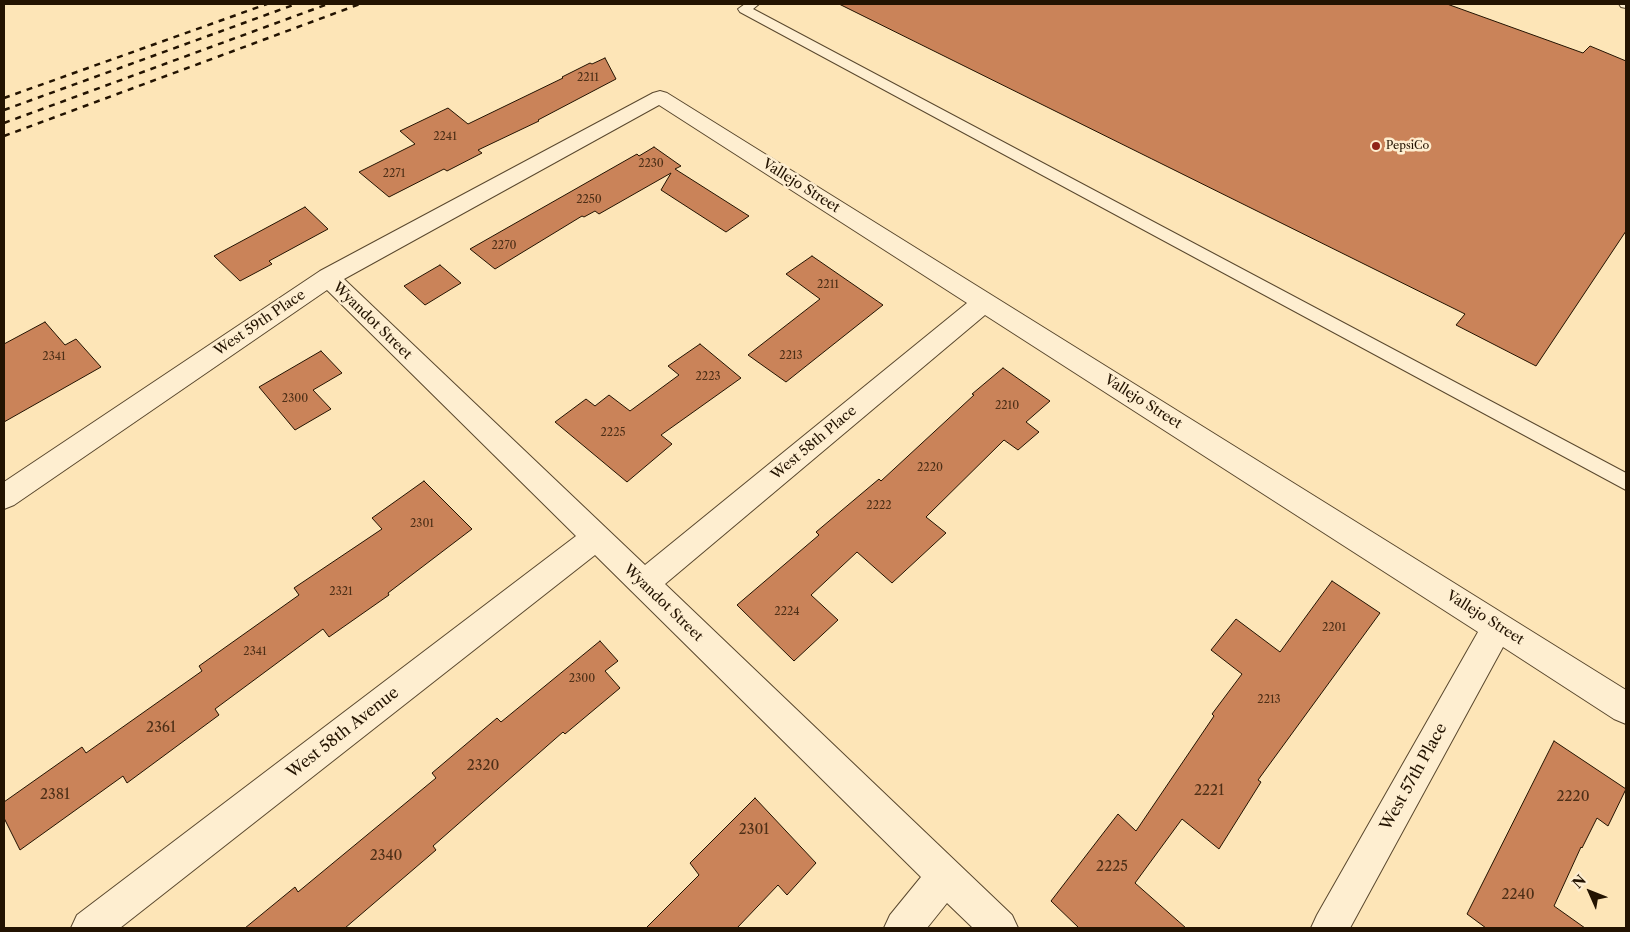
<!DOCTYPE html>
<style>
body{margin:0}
#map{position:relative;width:1630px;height:932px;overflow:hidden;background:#fde5b7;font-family:"Libre Caslon Text",serif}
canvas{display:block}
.frame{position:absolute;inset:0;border:5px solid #231301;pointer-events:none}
.north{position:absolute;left:1565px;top:867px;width:50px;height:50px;-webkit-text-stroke:4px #feeed0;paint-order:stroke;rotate:314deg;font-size:14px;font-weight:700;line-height:20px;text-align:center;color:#231301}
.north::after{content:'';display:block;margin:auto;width:18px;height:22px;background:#231301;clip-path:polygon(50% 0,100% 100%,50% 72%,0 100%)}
</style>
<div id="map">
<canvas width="1630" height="932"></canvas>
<div class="frame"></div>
<div class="north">N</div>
</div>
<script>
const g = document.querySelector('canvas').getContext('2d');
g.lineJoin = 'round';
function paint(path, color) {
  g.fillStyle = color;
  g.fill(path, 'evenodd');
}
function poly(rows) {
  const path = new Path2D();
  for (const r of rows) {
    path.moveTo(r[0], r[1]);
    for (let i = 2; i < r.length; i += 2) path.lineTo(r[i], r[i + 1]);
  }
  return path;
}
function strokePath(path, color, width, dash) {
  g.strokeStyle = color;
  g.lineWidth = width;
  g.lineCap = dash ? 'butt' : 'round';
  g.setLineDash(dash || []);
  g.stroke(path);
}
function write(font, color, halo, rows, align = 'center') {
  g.font = font + ' "Libre Caslon Text",serif';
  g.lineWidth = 5;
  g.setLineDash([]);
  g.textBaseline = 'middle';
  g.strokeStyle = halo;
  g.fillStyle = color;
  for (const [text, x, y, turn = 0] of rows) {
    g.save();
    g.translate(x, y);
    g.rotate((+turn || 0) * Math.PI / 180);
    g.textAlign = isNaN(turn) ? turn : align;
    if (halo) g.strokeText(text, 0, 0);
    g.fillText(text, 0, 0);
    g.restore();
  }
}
const building = poly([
 [839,4,1447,4,1583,53,1590,46,1626,61,1626,231,1536,366,1456,325,1465,314,839,4],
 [605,58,616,79,538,120,539,121,478,150,482,153,447,171,444,169,389,197,359,172,415,144,400,131,448,108,468,124,563,78,562,77,590,63,592,64,605,58],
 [654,147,681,166,675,169,749,216,726,232,661,190,671,173,599,214,595,211,584,217,582,216,495,269,470,249,637,154,639,156,654,147],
 [305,207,328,229,269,261,272,264,240,281,214,256,305,207],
 [812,256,883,305,786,382,748,355,820,299,786,274,812,256],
 [440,265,461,283,425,305,404,286,440,265],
 [45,322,65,345,76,339,101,367,4,422,4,344,45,322],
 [700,344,741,378,661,435,672,444,627,482,555,422,586,399,595,406,609,395,630,411,679,375,668,366,700,344],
 [321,351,342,373,313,390,331,409,295,430,259,387,321,351],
 [1003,368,1050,401,1026,422,1039,432,1018,450,1004,440,926,517,946,533,892,583,857,552,811,595,838,620,794,661,737,605,819,535,816,532,879,479,881,481,974,395,972,394,1003,368],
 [424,481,472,529,388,593,389,595,329,637,323,629,215,709,219,715,127,783,123,776,20,850,4,818,4,802,82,747,86,753,202,671,199,666,299,595,294,588,382,529,372,518,424,481],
 [1332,581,1380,613,1258,780,1261,782,1219,849,1182,819,1135,883,1186,928,1079,928,1051,901,1118,814,1136,831,1214,716,1212,714,1242,674,1211,650,1236,619,1280,652,1332,581],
 [600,641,618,661,605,671,620,688,565,734,563,732,433,846,436,850,345,928,245,928,295,887,298,892,436,778,432,773,497,718,501,722,600,641],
 [1554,741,1626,789,1608,826,1597,818,1582,848,1581,847,1554,906,1585,928,1486,928,1467,914,1554,741],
 [755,798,816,863,787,895,778,885,737,928,646,928,699,875,690,863,755,798]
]);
const lane = poly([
 [745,4,759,4,753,9,1626,473,1626,490,740,12,738,9,745,4],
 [1619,4,1626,4,1626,8,1621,7,1619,4]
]);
const street = poly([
 [660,91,667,93,1626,690,1626,724,1614,719,1503,647,1350,928,1311,928,1317,915,1478,632,985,315,665,584,1012,915,1018,928,973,928,947,903,927,928,884,928,890,915,921,877,595,555,120,928,71,928,77,915,576,536,327,290,14,505,4,509,4,482,320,271,653,93,660,91],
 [659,105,967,303,645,565,344,279,659,105]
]);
const rail = poly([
 [4,98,267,4],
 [4,110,296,4],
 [4,123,328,4],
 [4,136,360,4]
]);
const markers = [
 [1376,146,5,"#8f2418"]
];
const numberNames = [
 ["2211",588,78],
 ["2241",445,137],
 ["2230",651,164],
 ["2271",394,174],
 ["2250",589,200],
 ["2270",504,246],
 ["2211",828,285],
 ["2213",791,356],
 ["2341",54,357],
 ["2223",708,377],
 ["2300",295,399],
 ["2210",1007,406],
 ["2225",613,433],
 ["2220",930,468],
 ["2222",879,506],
 ["2301",422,524],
 ["2321",341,592],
 ["2224",787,612],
 ["2201",1334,628],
 ["2341",255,652],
 ["2300",582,679],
 ["2213",1269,700]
];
const farPoinames = [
 ["PepsiCo",1386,146]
];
const streetNames = [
 ["Vallejo Street",801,186,32],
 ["Wyandot Street",372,321,44],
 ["West 59th Place",260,323,-34],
 ["Vallejo Street",1143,402,32],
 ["West 58th Place",814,443,-40],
 ["Wyandot Street",663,603,44],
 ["Vallejo Street",1485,618,32]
];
const nearNumbernames = [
 ["2361",161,728],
 ["2320",483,766],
 ["2221",1209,791],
 ["2381",55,795],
 ["2220",1573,797],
 ["2301",754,830],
 ["2340",386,856],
 ["2225",1112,867],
 ["2240",1518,895]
];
const nearStreetnames = [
 ["West 58th Avenue",343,733,-38],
 ["West 57th Place",1414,777,-61]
];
paint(building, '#ca8359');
strokePath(building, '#231301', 1);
strokePath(lane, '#5a482e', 2);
strokePath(street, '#5a482e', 2);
paint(lane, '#feeed0');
paint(street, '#feeed0');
strokePath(rail, '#231301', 2.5, [6, 6]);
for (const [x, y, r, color] of markers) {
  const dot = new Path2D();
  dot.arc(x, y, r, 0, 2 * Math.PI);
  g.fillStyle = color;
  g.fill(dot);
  strokePath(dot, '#feeed0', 2);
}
write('11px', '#4d2f17', null, numberNames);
write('11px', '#231301', '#feeed0', farPoinames, 'left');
write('14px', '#231301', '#feeed0', streetNames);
write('14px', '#4d2f17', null, nearNumbernames);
write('16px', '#231301', '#feeed0', nearStreetnames);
</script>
